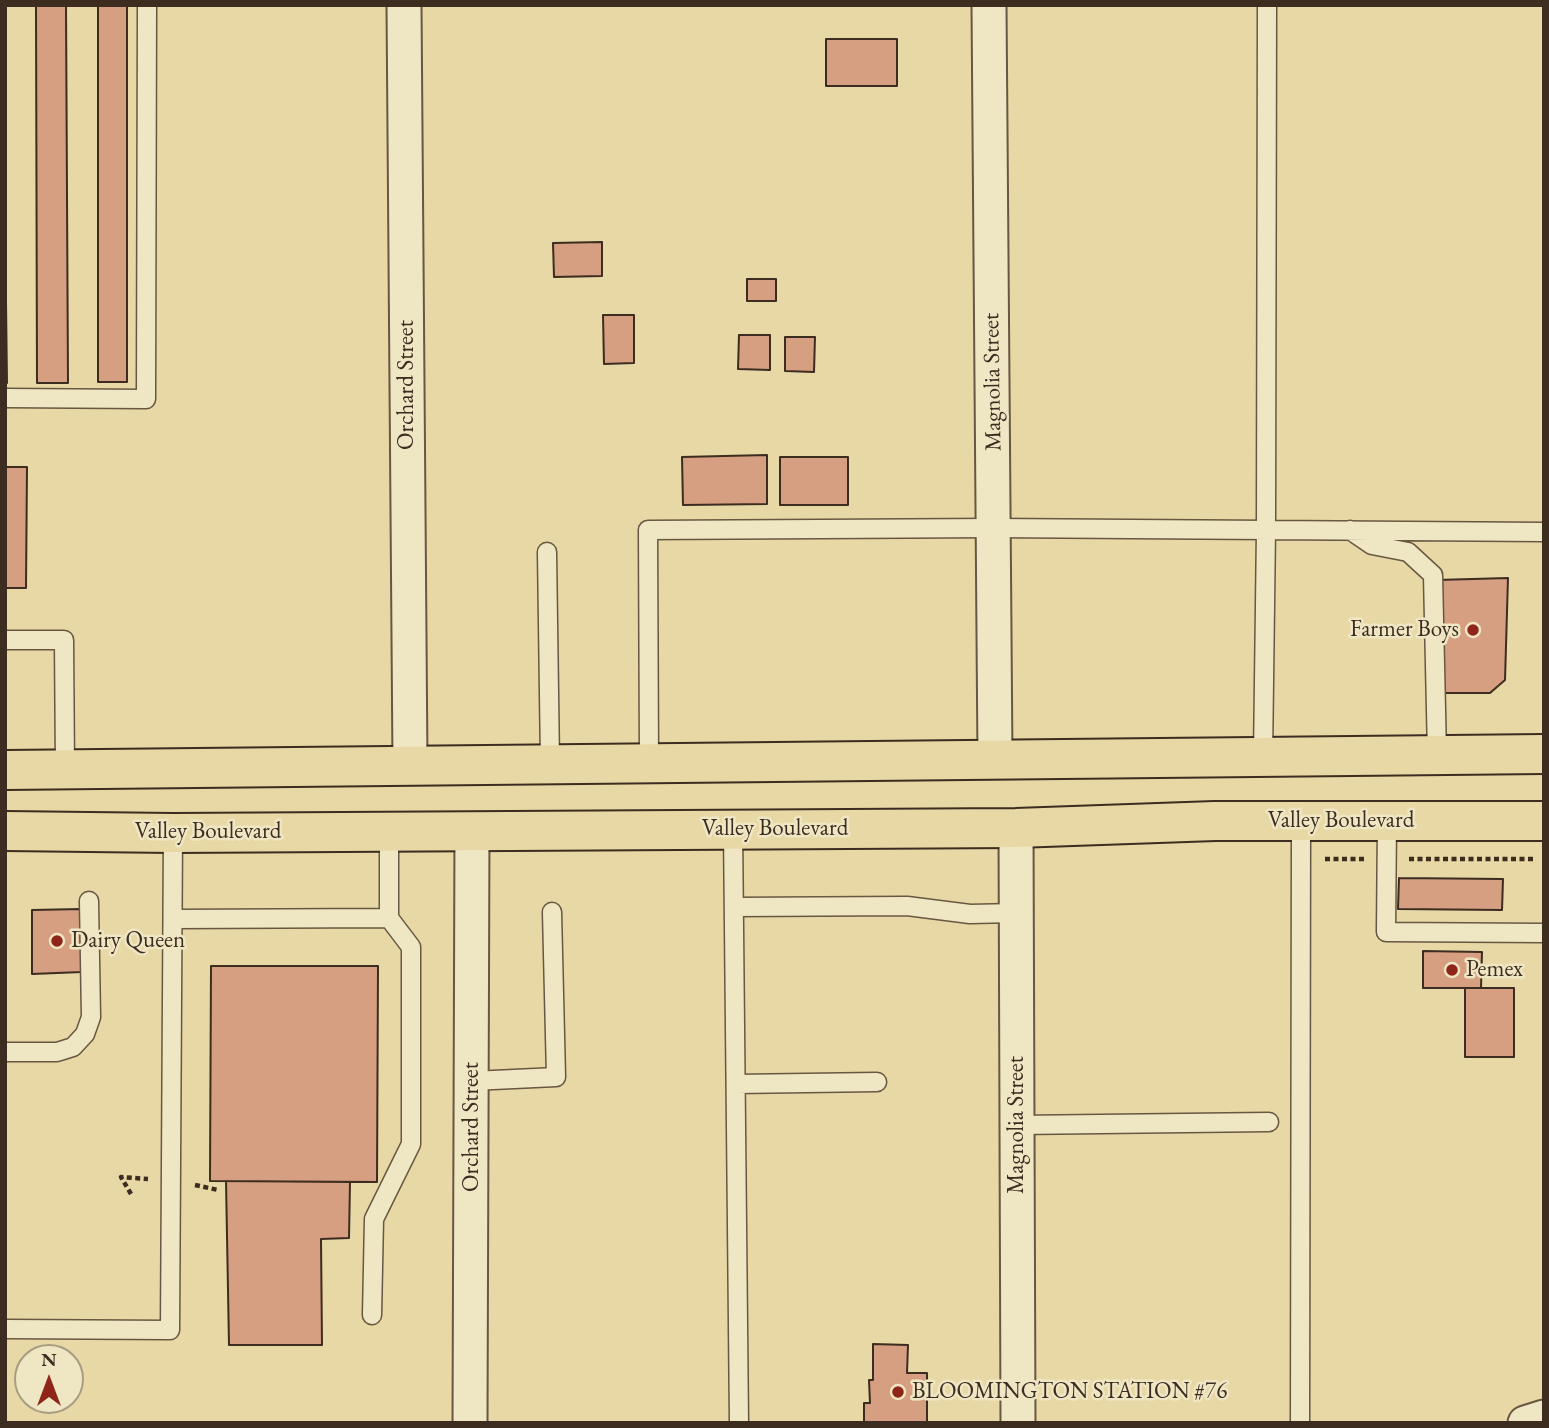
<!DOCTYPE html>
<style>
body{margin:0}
#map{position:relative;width:1549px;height:1428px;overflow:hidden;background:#e7d8a5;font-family:"EB Garamond",serif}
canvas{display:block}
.frame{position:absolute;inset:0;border:7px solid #3d2c20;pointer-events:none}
.north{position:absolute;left:14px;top:1344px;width:70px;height:70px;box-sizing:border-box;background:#efe6c4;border:2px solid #a89c82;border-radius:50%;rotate:0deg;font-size:19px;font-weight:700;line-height:28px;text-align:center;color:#3d2c20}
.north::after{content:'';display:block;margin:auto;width:24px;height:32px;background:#8f2418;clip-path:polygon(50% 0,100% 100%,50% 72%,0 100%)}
</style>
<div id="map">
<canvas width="1549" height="1428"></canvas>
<div class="frame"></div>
<div class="north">N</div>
</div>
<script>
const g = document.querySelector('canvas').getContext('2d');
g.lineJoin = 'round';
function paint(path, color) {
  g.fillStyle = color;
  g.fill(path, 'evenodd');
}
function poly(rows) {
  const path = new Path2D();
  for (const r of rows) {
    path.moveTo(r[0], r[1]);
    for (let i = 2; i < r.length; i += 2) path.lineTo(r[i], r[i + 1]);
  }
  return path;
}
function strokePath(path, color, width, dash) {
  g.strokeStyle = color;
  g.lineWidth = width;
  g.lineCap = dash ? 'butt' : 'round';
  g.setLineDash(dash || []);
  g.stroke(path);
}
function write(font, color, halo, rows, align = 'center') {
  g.font = font + ' "EB Garamond",serif';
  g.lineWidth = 5;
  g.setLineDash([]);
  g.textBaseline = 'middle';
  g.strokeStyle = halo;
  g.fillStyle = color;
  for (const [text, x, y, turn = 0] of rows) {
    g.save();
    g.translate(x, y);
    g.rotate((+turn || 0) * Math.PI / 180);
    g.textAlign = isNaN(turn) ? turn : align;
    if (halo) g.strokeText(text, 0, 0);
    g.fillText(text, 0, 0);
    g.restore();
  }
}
const building = poly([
 [36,5,66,5,68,383,37,383,36,5],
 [98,5,127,5,127,382,98,382,98,5],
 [826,39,897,39,897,86,826,86,826,39],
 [5,222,7,383,5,383,5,222],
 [602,242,602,276,554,277,553,243,602,242],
 [747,279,776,279,776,301,747,301,747,279],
 [603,315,634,315,634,363,604,364,603,315],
 [739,335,770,335,770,370,738,369,739,335],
 [785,337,815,337,814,372,785,371,785,337],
 [767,455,767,504,683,505,682,457,767,455],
 [780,457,848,457,848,505,780,505,780,457],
 [5,467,27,467,26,588,5,588,5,467],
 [1508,578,1505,680,1490,693,1442,693,1437,580,1508,578],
 [1399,878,1503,879,1502,910,1398,909,1399,878],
 [82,909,82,972,32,974,32,910,82,909],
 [1423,951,1482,952,1481,988,1423,988,1423,951],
 [211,966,378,966,377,1182,210,1181,211,966],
 [1465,988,1514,988,1514,1057,1465,1057,1465,988],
 [226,1181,350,1182,349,1238,321,1239,322,1345,229,1345,226,1181],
 [873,1344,908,1345,907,1373,927,1373,927,1423,864,1423,864,1403,870,1403,869,1380,873,1380,873,1344]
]);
const path = poly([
 [1325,859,1365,859],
 [1409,859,1534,859],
 [195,1185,218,1190],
 [131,1194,121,1177,148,1179]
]);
const service = poly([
 [5,398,146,399,147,5],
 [1350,530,1372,545,1408,552,1433,575,1437,755],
 [547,552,550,763],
 [5,640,64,640,65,770],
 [1263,757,1266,529,1267,5],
 [649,762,648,530,994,528,1544,532],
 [1387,821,1386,932,1544,933],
 [733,829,739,1423],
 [734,907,907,906,970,914,1016,913],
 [173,919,389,918,389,831],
 [5,1052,57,1052,73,1047,85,1034,91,1017,89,901],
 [472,1081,556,1077,552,912],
 [736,1084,877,1082],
 [1017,1125,1269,1122],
 [372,1315,374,1219,411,1144,411,947,389,918],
 [5,1329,170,1330,173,833],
 [1300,1423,1301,821]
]);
const minor = poly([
 [404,5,410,764],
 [989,5,995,759],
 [1016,828,1018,1423],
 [470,1423,472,830],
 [1525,1423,1544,1417]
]);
const primary = poly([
 [5,770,1544,754],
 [5,831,173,833,1016,828,1215,821,1544,821]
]);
const markers = [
 [1473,630,7,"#8f2418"],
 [57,941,7,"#8f2418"],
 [1452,970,7,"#8f2418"],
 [898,1392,7,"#8f2418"]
];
const streetNames = [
 ["Magnolia Street",993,382,-91],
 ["Orchard Street",407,385,-90],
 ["Valley Boulevard",1341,821],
 ["Valley Boulevard",775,829],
 ["Valley Boulevard",208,832],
 ["Magnolia Street",1017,1125,-90],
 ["Orchard Street",472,1127,-90]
];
const poiNames = [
 ["Farmer Boys",1459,630,"right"],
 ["Dairy Queen",71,941],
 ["Pemex",1466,970],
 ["BLOOMINGTON STATION #76",912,1392]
];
paint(building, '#d69f82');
strokePath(building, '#3d2c20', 2);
strokePath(service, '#685741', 21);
strokePath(minor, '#685741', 37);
strokePath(primary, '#3d2c20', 42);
strokePath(path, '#3d2c20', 4.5, [5, 3.5]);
strokePath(service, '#efe6c4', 18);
strokePath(minor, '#efe6c4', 33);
strokePath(primary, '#e7d8a5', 38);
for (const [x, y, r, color] of markers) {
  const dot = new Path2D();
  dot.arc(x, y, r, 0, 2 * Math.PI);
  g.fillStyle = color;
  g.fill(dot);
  strokePath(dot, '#efe6c4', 2.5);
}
write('23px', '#3d2c20', '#efe6c4', streetNames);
write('23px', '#3d2c20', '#efe6c4', poiNames, 'left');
</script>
